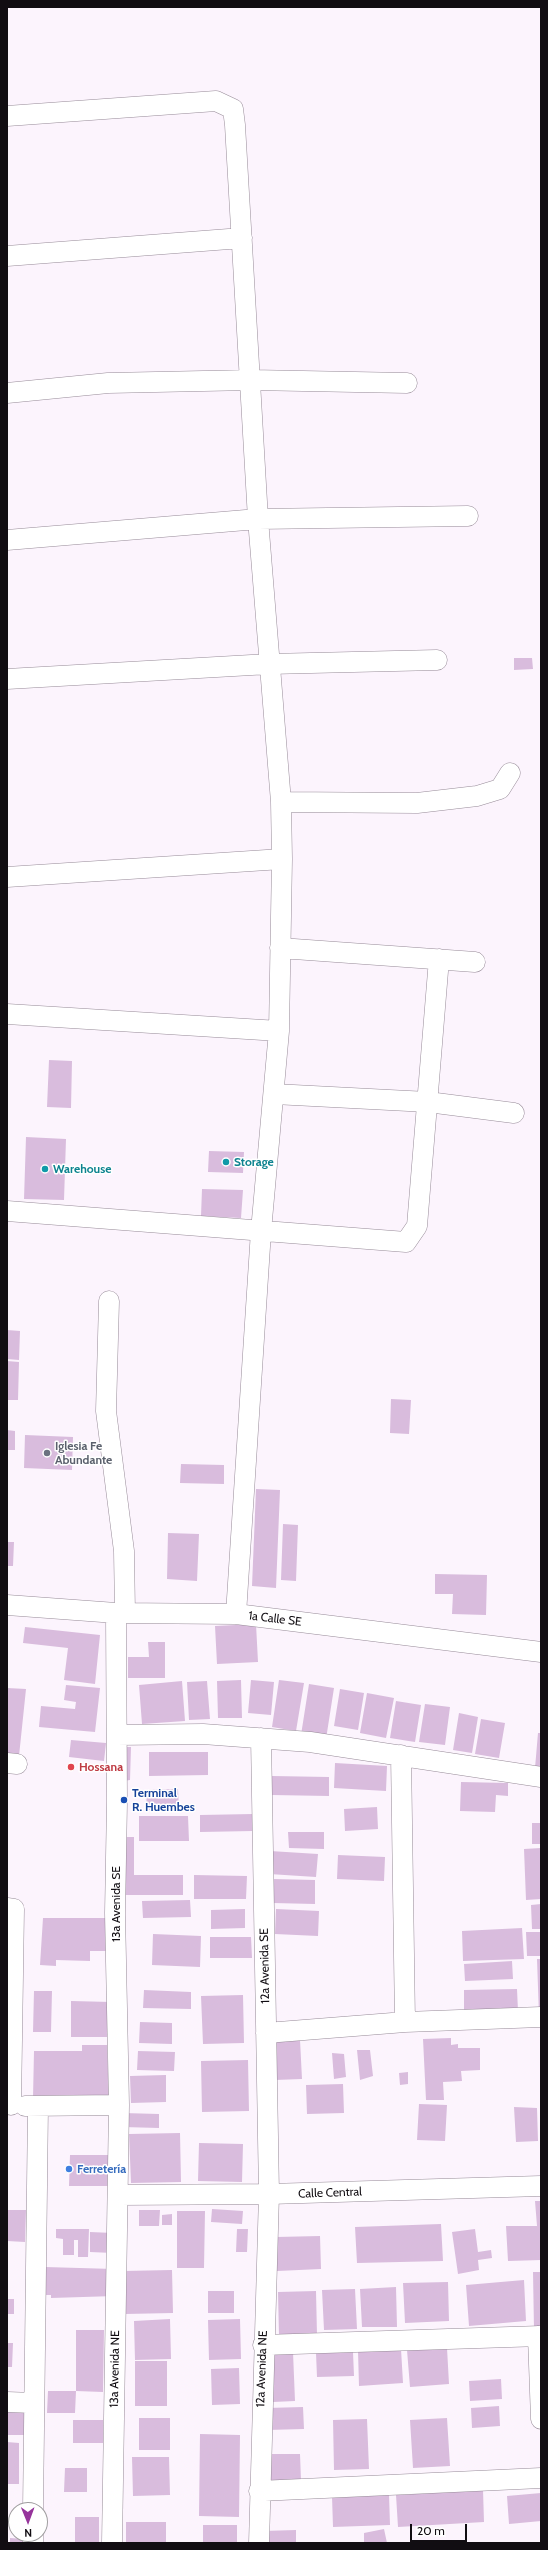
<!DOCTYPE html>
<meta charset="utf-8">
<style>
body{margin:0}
#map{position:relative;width:548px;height:2550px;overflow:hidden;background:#fcf4fd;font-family:Cabin,sans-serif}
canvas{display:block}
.frame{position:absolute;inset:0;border:8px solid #110d12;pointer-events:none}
.north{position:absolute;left:8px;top:2502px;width:40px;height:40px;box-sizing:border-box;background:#fff;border:1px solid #a09ea0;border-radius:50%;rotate:179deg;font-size:11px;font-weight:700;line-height:16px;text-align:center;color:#110d12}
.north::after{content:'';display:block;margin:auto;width:14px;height:18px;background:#96349b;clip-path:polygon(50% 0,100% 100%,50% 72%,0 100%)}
.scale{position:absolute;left:410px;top:2524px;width:57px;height:18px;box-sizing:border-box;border:2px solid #110d12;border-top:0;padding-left:5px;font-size:12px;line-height:14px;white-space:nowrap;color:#110d12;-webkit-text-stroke:3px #fff;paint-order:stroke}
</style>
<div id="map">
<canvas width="548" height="2550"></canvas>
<div class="frame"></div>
<div class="north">N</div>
<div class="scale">20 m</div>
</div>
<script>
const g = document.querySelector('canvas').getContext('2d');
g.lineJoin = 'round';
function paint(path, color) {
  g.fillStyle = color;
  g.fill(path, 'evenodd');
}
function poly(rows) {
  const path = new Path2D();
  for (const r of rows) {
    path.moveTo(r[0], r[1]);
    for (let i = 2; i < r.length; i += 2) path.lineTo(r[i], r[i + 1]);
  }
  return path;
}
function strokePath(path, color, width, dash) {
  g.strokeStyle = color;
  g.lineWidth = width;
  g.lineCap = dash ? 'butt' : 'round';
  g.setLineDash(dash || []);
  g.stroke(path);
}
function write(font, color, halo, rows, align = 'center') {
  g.font = font + ' Cabin,sans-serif';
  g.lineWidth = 3;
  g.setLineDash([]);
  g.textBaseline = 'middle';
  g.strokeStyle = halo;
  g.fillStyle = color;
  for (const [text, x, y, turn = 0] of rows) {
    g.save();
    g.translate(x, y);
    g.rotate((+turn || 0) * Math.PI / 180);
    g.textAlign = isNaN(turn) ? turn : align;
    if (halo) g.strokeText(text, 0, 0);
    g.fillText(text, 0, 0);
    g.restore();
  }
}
const building = poly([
 [514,658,532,658,533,669,514,670],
 [49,1060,72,1061,71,1108,47,1107],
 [26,1137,66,1139,64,1200,24,1199],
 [209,1151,244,1152,243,1173,208,1172],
 [202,1189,243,1190,241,1218,201,1216],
 [7,1330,20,1331,19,1360,7,1359],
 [7,1361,19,1362,18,1400,7,1400],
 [391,1399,411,1400,409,1434,390,1433],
 [7,1430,15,1431,15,1450,7,1450],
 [25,1435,73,1437,72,1470,24,1468],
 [181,1464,224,1465,224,1484,180,1483],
 [256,1489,280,1490,276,1588,252,1586],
 [283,1524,298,1525,296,1581,281,1580],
 [168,1533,199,1534,197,1581,167,1579],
 [7,1542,14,1542,13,1566,7,1566],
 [435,1574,487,1575,486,1615,452,1614,453,1594,435,1594],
 [256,1624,258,1662,217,1664,215,1626],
 [25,1627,100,1635,95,1684,64,1680,68,1648,23,1643],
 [148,1642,165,1642,165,1678,128,1678,128,1657,149,1657],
 [241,1680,242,1718,218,1718,217,1681],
 [251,1680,274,1682,271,1715,248,1713],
 [279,1680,304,1683,296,1731,272,1727],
 [182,1681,185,1721,142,1724,139,1685],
 [207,1681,210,1719,189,1720,187,1682],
 [309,1684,334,1688,326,1739,301,1735],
 [66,1685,100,1688,95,1732,39,1727,41,1706,75,1709,76,1702,64,1700],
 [7,1688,26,1689,19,1756,7,1755],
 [340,1689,364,1693,358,1730,334,1726],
 [367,1693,394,1698,386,1738,360,1733],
 [396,1701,421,1705,415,1742,390,1738],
 [425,1704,450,1707,445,1745,419,1742],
 [459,1713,478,1717,472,1753,453,1750],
 [481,1719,505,1723,499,1758,475,1754],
 [538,1733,541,1733,541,1768,535,1768],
 [71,1740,106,1743,104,1761,69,1757],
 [124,1747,131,1747,130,1780,123,1781],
 [149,1752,208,1752,208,1775,149,1776],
 [335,1763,387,1766,386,1791,334,1788],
 [272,1776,329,1777,329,1796,272,1795],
 [461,1782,508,1783,508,1796,496,1795,495,1812,460,1811],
 [178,1789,179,1810,147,1810,146,1790],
 [377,1807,378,1829,345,1831,344,1809],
 [253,1814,253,1831,200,1832,200,1815],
 [139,1816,188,1816,189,1841,139,1841],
 [532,1823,541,1823,541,1844,532,1844],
 [288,1832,324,1832,324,1849,289,1848],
 [121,1837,134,1837,134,1875,183,1875,183,1895,121,1895],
 [541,1848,541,1899,526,1900,524,1849],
 [270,1851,318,1854,316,1877,269,1874],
 [338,1855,385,1857,384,1881,337,1879],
 [194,1875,247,1876,246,1899,194,1899],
 [273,1879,315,1880,315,1904,273,1903],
 [190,1900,191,1917,143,1918,142,1901],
 [541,1904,541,1929,532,1929,531,1905],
 [245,1909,245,1928,211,1929,211,1910],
 [276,1909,319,1911,318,1936,275,1934],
 [43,1918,109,1918,109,1951,90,1951,90,1961,56,1960,56,1966,40,1965],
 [522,1928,524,1959,463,1961,462,1931],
 [526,1932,541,1932,541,1956,527,1956],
 [153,1934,201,1936,200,1967,152,1965],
 [210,1937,251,1937,252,1958,210,1958],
 [537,1959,541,1959,541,2015,539,2016],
 [512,1961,513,1979,465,1981,464,1964],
 [517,1989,518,2011,464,2012,464,1990],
 [144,1990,191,1992,191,2009,143,2008],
 [34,1991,52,1991,51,2032,33,2032],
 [243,1995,244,2043,203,2044,201,1996],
 [71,2001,111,2002,111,2013,107,2013,107,2037,71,2037],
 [140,2022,172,2023,172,2044,139,2043],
 [451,2038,451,2045,458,2044,458,2048,480,2048,480,2070,461,2071,462,2081,443,2082,444,2100,426,2100,423,2039],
 [300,2040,302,2079,275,2080,273,2041],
 [82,2045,107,2045,108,2074,112,2074,112,2099,33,2098,34,2051,82,2051],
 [357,2050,370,2050,373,2076,360,2080],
 [138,2051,175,2052,174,2071,137,2070],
 [332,2053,344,2054,346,2077,334,2079],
 [248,2060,249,2111,202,2112,201,2061],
 [408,2072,408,2084,400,2085,399,2073],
 [166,2075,166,2102,131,2103,130,2076],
 [343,2084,344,2113,307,2114,306,2085],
 [419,2104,447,2105,445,2141,417,2140],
 [514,2107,537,2108,538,2141,516,2142],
 [123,2113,159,2114,159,2128,123,2127],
 [180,2133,181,2182,131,2183,129,2134],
 [199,2143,243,2144,242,2182,198,2181],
 [70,2155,113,2155,112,2186,69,2186],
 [535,2201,541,2201,541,2260,508,2261,506,2226,537,2226],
 [212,2209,243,2211,242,2224,211,2222],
 [7,2210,26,2210,25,2242,7,2241],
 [139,2210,160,2210,159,2226,139,2226],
 [177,2211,205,2211,204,2268,177,2268],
 [172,2214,172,2225,162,2225,162,2215],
 [441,2224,443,2261,357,2263,355,2227],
 [56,2229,89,2229,88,2257,78,2257,78,2240,74,2240,74,2255,63,2255,63,2239,56,2238],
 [237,2229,248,2229,247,2252,236,2252],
 [475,2229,478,2252,491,2250,492,2258,478,2260,479,2270,458,2274,452,2232],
 [90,2232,113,2233,113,2253,90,2252],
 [320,2236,321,2269,277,2271,276,2237],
 [45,2267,114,2269,115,2296,51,2298,51,2295,44,2295],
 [172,2270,173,2313,125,2314,124,2271],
 [533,2272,541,2272,541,2330,534,2330],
 [524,2280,526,2321,469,2326,466,2285],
 [448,2282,449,2321,405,2323,403,2283],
 [396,2287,397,2327,362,2327,360,2289],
 [355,2289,357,2329,324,2330,322,2290],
 [208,2291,234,2291,234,2313,208,2313],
 [316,2291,317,2335,279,2336,278,2292],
 [7,2299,14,2299,14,2314,7,2314],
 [170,2319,171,2359,135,2360,134,2321],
 [240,2319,241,2359,209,2360,208,2320],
 [76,2330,104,2330,103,2392,76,2391],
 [7,2343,13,2343,12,2367,7,2367],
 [447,2348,449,2384,410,2387,407,2350],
 [401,2349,403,2383,359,2386,358,2351],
 [293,2352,295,2401,273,2402,271,2353],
 [353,2352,354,2376,317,2377,316,2353],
 [135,2361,167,2361,167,2406,135,2406],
 [239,2368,240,2404,212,2405,211,2369],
 [501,2379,502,2399,470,2401,469,2381],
 [48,2391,76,2391,75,2413,47,2413],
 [499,2406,500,2426,472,2428,471,2408],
 [303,2407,304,2429,267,2430,267,2408],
 [7,2411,24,2412,24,2435,7,2435],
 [139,2418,170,2418,170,2450,139,2450],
 [447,2418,450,2466,413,2468,410,2420],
 [367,2419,369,2469,334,2470,333,2420],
 [73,2420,103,2420,103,2443,73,2443],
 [200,2434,240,2435,239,2517,199,2516],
 [7,2442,19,2443,19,2484,7,2484],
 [266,2454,300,2454,301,2481,266,2481],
 [132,2457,169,2457,170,2495,133,2496],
 [65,2468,87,2468,87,2492,64,2492],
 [483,2490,484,2522,398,2527,396,2495],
 [541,2493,541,2521,509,2524,507,2496],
 [389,2494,390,2525,333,2527,332,2496],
 [75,2517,99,2517,99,2543,75,2543],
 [126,2522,166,2522,166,2543,126,2543],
 [203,2525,237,2525,237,2543,203,2543],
 [384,2529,387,2543,364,2543,364,2533],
 [296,2530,296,2543,263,2543,263,2531],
 [10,2538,24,2539,24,2543,10,2543]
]);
const minor = poly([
 [7,116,216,101,233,109,235,125,258,519,281,802,282,859,279,1031,261,1231,236,1614],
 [7,256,242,238],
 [7,393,108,383,251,380,407,383],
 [7,540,258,519,468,516],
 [7,679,269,664,437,660],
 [281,802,417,803,477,796,500,789,510,773],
 [7,877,282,859],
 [280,948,475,962],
 [7,1014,279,1031],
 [274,1094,428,1102,514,1113],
 [7,1211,406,1242,417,1226,439,959],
 [109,1301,106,1411,124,1551,125,1613],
 [7,1605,116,1613,236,1614,541,1652],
 [117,1735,203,1734,310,1742,541,1777],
 [401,1755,405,2022],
 [7,1763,17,1764],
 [7,1908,14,1909,11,2105],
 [266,2033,405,2022,541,2017],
 [25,2106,119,2105],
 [119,2195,269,2194,541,2186],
 [538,2336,541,2419],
 [263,2345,541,2336],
 [7,2402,34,2403],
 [259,2491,541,2478],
 [33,2510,38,2106],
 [33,2543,33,2534],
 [112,2543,119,2105,115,1913,117,1802,116,1613],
 [259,2543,269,2194,261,1738]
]);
const markers = [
 [226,1162,4,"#0f9aa8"],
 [45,1169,4,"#0f9aa8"],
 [47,1453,4,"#6b7280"],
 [71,1767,4,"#e0444e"],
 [124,1800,4,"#1a4fb4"],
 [69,2169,4,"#3f7fe0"]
];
const cultureNames = [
 ["Storage",234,1162],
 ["Warehouse",53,1169]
];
const worshipNames = [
 ["Iglesia Fe",55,1446],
 ["Abundante",55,1460]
];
const streetNames = [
 ["1a Calle SE",275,1619,7],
 ["13a Avenida SE",116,1904,-90],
 ["12a Avenida SE",265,1966,-91],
 ["Calle Central",330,2193,-2],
 ["13a Avenida NE",115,2369,-89],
 ["12a Avenida NE",262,2369,-88]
];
const healthNames = [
 ["Hossana",79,1767]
];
const transitNames = [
 ["Terminal",132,1793],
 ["R. Huembes",132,1807]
];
const shopNames = [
 ["Ferretería",77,2169]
];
paint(building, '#d9bcdd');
strokePath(minor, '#978b98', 21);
strokePath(minor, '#fff', 20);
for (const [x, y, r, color] of markers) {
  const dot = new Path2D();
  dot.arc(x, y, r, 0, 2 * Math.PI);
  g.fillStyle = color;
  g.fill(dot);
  strokePath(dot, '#fff', 1.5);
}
write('bold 12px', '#0d838f', '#fff', cultureNames, 'left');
write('bold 12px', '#5b616d', '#fff', worshipNames, 'left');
write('12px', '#110d12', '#fff', streetNames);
write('bold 12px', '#be3a42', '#fff', healthNames, 'left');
write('bold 12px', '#164399', '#fff', transitNames, 'left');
write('bold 12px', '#366cbe', '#fff', shopNames, 'left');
</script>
